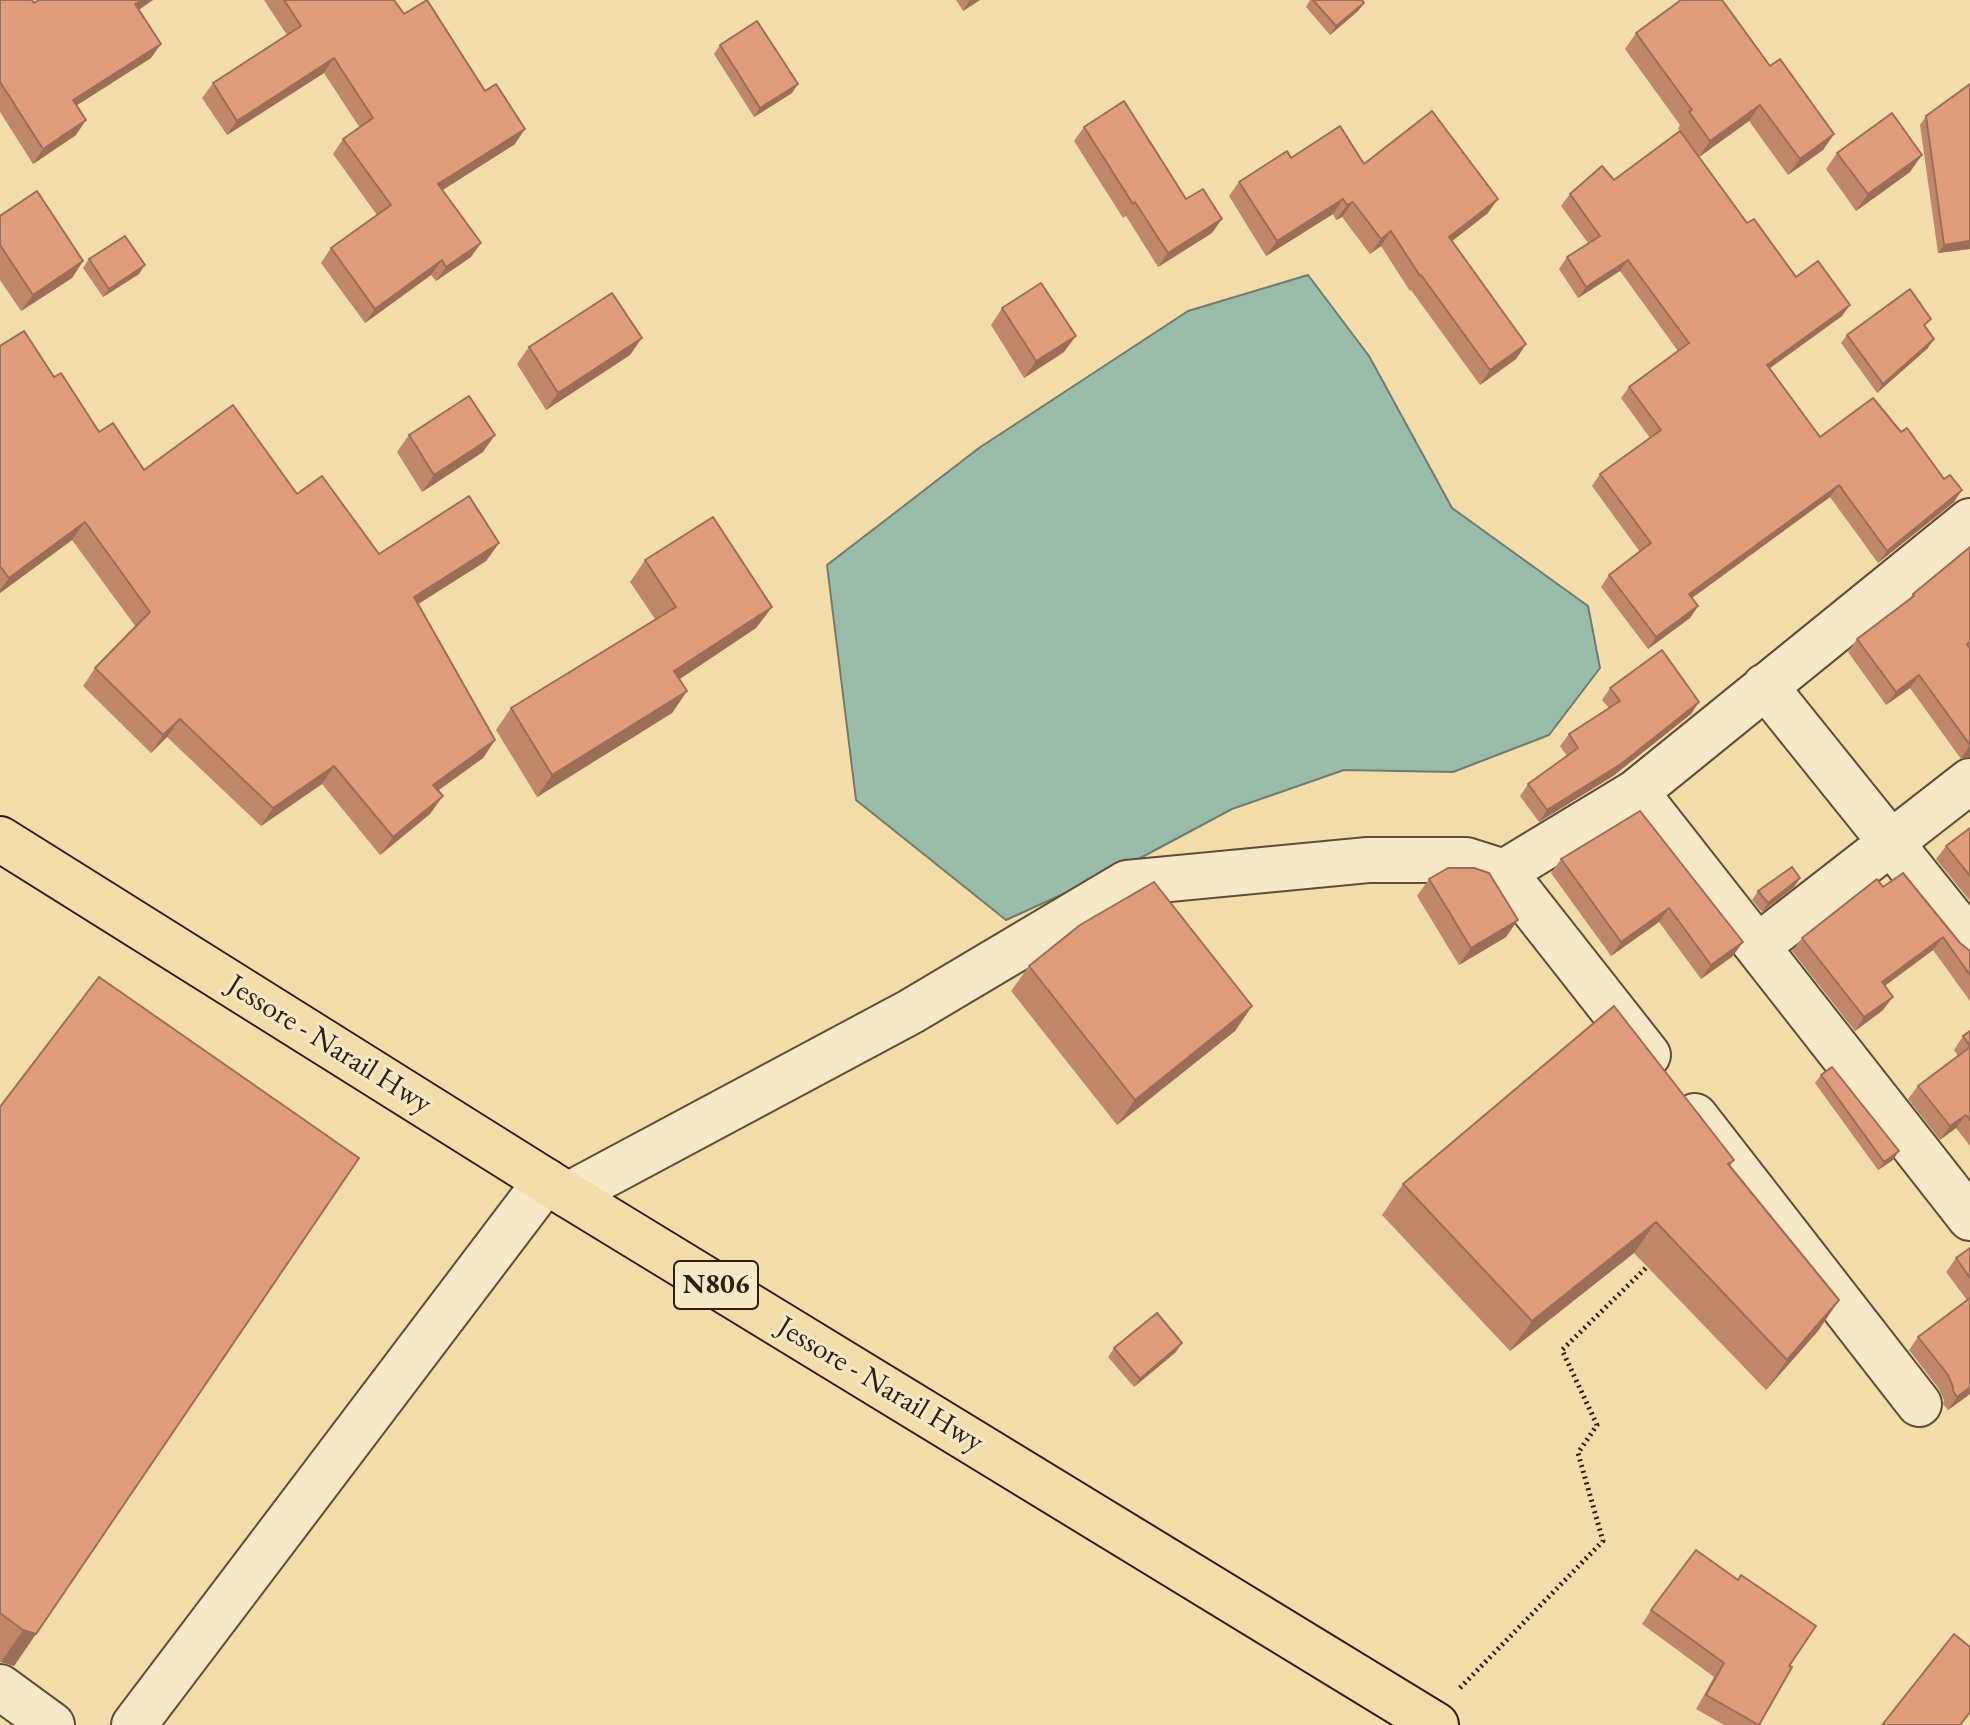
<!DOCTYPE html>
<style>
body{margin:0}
canvas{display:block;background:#f2ddab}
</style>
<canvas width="1970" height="1725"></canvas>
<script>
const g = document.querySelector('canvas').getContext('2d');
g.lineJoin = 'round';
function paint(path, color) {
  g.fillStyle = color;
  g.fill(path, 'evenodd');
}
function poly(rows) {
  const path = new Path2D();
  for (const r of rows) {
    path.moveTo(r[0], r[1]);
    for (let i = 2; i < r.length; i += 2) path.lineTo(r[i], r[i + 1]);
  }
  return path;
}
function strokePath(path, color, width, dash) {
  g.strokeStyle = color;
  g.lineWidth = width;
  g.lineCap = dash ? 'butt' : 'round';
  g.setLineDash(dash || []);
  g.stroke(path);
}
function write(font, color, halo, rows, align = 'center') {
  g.font = font + ' "EB Garamond",serif';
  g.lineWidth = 6;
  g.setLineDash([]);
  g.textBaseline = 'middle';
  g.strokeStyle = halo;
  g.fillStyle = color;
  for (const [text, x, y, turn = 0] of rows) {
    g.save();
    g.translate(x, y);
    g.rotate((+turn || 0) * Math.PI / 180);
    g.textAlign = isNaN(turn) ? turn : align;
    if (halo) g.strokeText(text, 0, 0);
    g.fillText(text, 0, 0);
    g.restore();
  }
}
const water = poly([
 [1308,275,1369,356,1452,508,1588,606,1600,668,1549,735,1453,772,1344,770,1232,809,1129,864,1006,920,856,800,827,565,979,448,1188,311,1308,275]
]);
const path = poly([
 [1460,1688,1603,1541,1578,1453,1597,1425,1562,1350,1651,1263]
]);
const minor = poly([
 [1765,686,1970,941],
 [1636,792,1970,1218],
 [1504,872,1648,1055],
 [1758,946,1970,781],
 [1695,1116,1919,1404],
 [568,1195,910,1012,1127,883,1368,860,1466,860,1504,872,1636,792,1970,521],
 [0,1687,52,1725],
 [134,1725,546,1181]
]);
const highway = poly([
 [0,839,568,1195,1436,1725]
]);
const wall = poly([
 [0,0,34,3,39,0,153,0,139,10,151,58,77,105,76,135,33,164,0,112],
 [264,0,394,0,404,14,515,144,443,190,471,257,436,281,431,275,365,323,321,263,331,248,377,215,333,154,343,139,360,128,324,73,227,135,202,98,213,83,287,35],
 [956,0,980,0,963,11],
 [1310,0,1362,0,1364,3,1358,11,1330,35,1306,7],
 [1636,33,1770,66,1834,134,1823,150,1788,175,1749,121,1699,157,1747,223,1796,277,1842,316,1770,368,1820,437,1954,502,1878,563,1830,497,1692,598,1698,606,1690,618,1648,649,1601,587,1609,575,1640,552,1592,486,1600,474,1650,438,1621,398,1629,387,1678,351,1620,271,1578,298,1559,269,1567,257,1588,243,1561,206,1570,194,1614,180,1680,131,1678,128,1680,125,1625,49],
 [720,45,792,93,754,117,714,54],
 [1970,84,1970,249,1938,253,1920,125,1926,116],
 [1084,127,1186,199,1212,233,1158,267,1126,216,1123,218,1074,141],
 [1837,153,1910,172,1856,211,1826,169],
 [1291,158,1364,164,1488,213,1452,241,1526,344,1516,359,1480,385,1411,290,1410,291,1381,246,1370,254,1342,217,1336,220,1333,214,1266,256,1229,196,1239,182],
 [0,216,83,261,72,278,21,311,0,280],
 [89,259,139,274,103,297,83,268],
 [1002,308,1064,352,1024,378,991,325],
 [1847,335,1928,348,1877,393,1841,343],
 [0,346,54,377,99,432,144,470,297,494,379,554,499,543,486,561,418,604,495,740,483,758,438,790,430,814,380,855,322,784,261,826,167,737,151,753,83,686,95,668,136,627,72,540,0,593],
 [529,347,630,355,546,410,517,364],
 [409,435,483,452,422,492,397,452],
 [1970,547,1970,757,1961,759,1910,688,1886,705,1848,652,1857,639,1909,600,1913,594],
 [645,560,772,607,756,628,679,679,687,691,672,713,537,797,496,730,511,708,655,619,630,582],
 [1610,688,1699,702,1691,714,1613,776,1539,822,1520,796,1528,784,1567,756,1560,746,1569,734,1609,708,1602,700],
 [1640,811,1733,956,1701,979,1659,922,1611,956,1551,873,1561,859],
 [1970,828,1970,901,1936,859,1946,846],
 [1800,878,1794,887,1762,912,1752,900,1758,891],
 [1429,879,1506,937,1459,965,1417,896],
 [1883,887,1970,951,1970,1001,1933,950,1885,986,1883,1010,1855,1031,1792,951,1802,938],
 [1029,966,1252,1006,1235,1031,1117,1125,1011,991],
 [1970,1031,1970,1146,1956,1128,1940,1140,1908,1099,1918,1086,1958,1056,1954,1050,1963,1036],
 [1821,1075,1893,1160,1878,1170,1815,1083],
 [0,1107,359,1158,14,1666,0,1662],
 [1734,1160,1730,1166,1839,1300,1818,1331,1766,1390,1634,1253,1510,1351,1382,1215,1403,1184],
 [1970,1248,1970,1394,1948,1410,1943,1404,1944,1400,1939,1389,1909,1350,1918,1337,1967,1300,1946,1272,1956,1258],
 [1114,1348,1176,1352,1134,1387,1108,1357],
 [1651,1610,1789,1666,1759,1725,1724,1725,1696,1709,1714,1677,1642,1624]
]);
const shadedWall = poly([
 [142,0,153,0,125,19,135,4],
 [970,0,980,0,963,11],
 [1364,3,1358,11,1330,35,1336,26],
 [161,44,151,58,63,114,73,100],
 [334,58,324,73,227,135,237,121],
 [798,84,792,93,754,117,760,108],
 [1760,105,1749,121,1699,157,1710,141],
 [86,120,76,135,33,164,43,149],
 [525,129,515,144,428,199,438,184],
 [1834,134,1823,150,1788,175,1800,159],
 [1922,155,1910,172,1856,211,1868,194],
 [1343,199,1333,214,1266,256,1277,241],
 [1498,199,1488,213,1438,252,1449,237],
 [1353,202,1342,217,1336,220,1347,205],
 [1222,219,1212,233,1158,267,1168,253],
 [1391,231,1381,246,1370,254,1381,239],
 [1970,241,1970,249,1938,253,1944,245],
 [481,243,471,257,436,281,446,267],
 [442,260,431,275,365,323,375,309],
 [1628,260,1620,271,1578,298,1586,287],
 [83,261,72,278,21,311,33,295],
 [145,265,139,274,103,297,109,289],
 [1850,305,1842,316,1759,376,1767,365],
 [1076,336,1064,352,1024,378,1036,361],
 [642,338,630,355,546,410,558,393],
 [1934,339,1928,348,1877,393,1883,384],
 [1526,344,1516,359,1480,385,1490,370],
 [495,435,483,452,422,492,434,475],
 [1839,485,1830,497,1681,606,1689,594],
 [1962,490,1954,502,1878,563,1887,551],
 [85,522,72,540,0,593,0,590,9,578],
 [499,543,486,561,401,615,414,597],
 [1698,606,1690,618,1648,649,1656,637],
 [772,607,756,628,659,693,674,671],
 [1919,675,1910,688,1886,705,1896,692],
 [687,691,672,713,537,797,552,775],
 [1699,702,1691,714,1613,776,1539,822,1547,810],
 [180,719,167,737,151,753,163,735],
 [495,740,483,758,421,803,433,785],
 [1970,745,1970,757,1961,759],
 [334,766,322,784,261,826,273,808],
 [443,796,430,814,380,855,393,837],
 [1800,878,1794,887,1762,912,1768,903],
 [1669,908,1659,922,1611,956,1621,942],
 [1518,920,1506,937,1459,965,1471,948],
 [1943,937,1933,950,1872,995,1882,982],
 [1743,942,1733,956,1701,979,1711,965],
 [1893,997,1883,1010,1855,1031,1864,1017],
 [1252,1006,1235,1031,1117,1125,1135,1100],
 [1966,1115,1956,1128,1940,1140,1950,1126],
 [1899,1151,1893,1160,1878,1170,1884,1162],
 [1656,1222,1634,1253,1510,1351,1532,1321],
 [1839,1300,1818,1331,1766,1390,1787,1360],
 [1182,1343,1176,1352,1134,1387,1140,1379],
 [1970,1387,1970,1394,1948,1410,1957,1397],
 [23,1630,36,1634,14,1666,1,1662]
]);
const building = poly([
 [0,0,32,0,34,3,39,0,142,0,135,4,161,44,73,100,86,120,43,149,0,82,0,0],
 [284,0,394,0,404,14,427,0,485,91,496,84,525,129,438,184,481,243,446,267,442,260,375,309,331,248,391,205,343,139,373,118,334,58,237,121,213,83,301,26,284,0],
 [1313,0,1362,0,1364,3,1336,26,1313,0],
 [1681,0,1722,0,1770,66,1780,59,1834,134,1800,159,1760,105,1710,141,1689,112,1692,110,1636,33,1681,0],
 [757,21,798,84,760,108,720,45,757,21],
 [1970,84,1970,241,1944,245,1926,116,1970,84],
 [1124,101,1186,199,1203,189,1222,219,1168,253,1135,202,1133,204,1084,127,1124,101],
 [1432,111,1498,199,1449,237,1526,344,1490,370,1421,275,1420,276,1391,231,1381,239,1353,202,1347,205,1343,199,1277,241,1239,182,1287,151,1291,158,1340,126,1364,164,1432,111],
 [1892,113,1922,155,1868,194,1837,153,1892,113],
 [1680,131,1747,223,1754,219,1796,277,1818,261,1850,305,1767,365,1820,437,1873,398,1901,432,1907,428,1944,479,1950,475,1962,490,1887,551,1839,485,1689,594,1698,606,1656,637,1609,575,1651,543,1600,474,1661,430,1629,387,1689,343,1628,260,1586,287,1567,257,1600,236,1570,194,1602,166,1614,180,1680,131],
 [37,191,83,261,33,295,0,245,0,216,37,191],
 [125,236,145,265,109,289,89,259,125,236],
 [1041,283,1076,336,1036,361,1002,308,1041,283],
 [1910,289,1931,319,1924,325,1934,339,1883,384,1847,335,1910,289],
 [612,293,642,338,558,393,529,347,612,293],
 [24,331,54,377,61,373,99,432,113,423,144,470,233,405,297,494,322,476,379,554,469,496,499,543,414,597,495,740,433,785,443,796,393,837,334,766,273,808,180,719,163,735,95,668,150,612,85,522,9,578,0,566,0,346,24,331],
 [469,396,495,435,434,475,409,435,469,396],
 [713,517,772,607,674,671,687,691,552,775,511,708,676,607,645,560,713,517],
 [1970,547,1970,642,1967,644,1970,649,1970,745,1919,675,1896,692,1857,639,1914,596,1913,594,1970,547],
 [1662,650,1699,702,1621,764,1547,810,1528,784,1578,748,1569,734,1620,701,1610,688,1662,650],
 [1640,811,1743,942,1711,965,1669,908,1621,942,1561,859,1640,811],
 [1970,828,1970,876,1946,846,1970,828],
 [1792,867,1800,878,1768,903,1758,891,1792,867],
 [1448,868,1474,868,1489,873,1518,920,1471,948,1429,879,1448,868],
 [1903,873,1960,943,1970,951,1970,975,1943,937,1882,982,1893,997,1864,1017,1802,938,1877,879,1883,887,1903,873],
 [1154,882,1252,1006,1135,1100,1029,966,1080,925,1154,882],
 [99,977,359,1158,36,1634,23,1630,0,1613,0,1107,99,977],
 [1614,1006,1734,1160,1728,1164,1839,1300,1787,1360,1656,1222,1532,1321,1403,1184,1614,1006],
 [1970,1031,1970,1046,1963,1036,1970,1031],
 [1970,1047,1970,1120,1966,1115,1950,1126,1918,1086,1970,1047],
 [1832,1067,1899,1151,1884,1162,1821,1075,1832,1067],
 [1970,1248,1970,1278,1956,1258,1970,1248],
 [1970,1298,1970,1387,1957,1397,1953,1391,1953,1387,1948,1375,1918,1337,1970,1298],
 [1157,1313,1182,1343,1140,1379,1114,1348,1157,1313],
 [1696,1550,1738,1580,1741,1575,1816,1626,1789,1666,1792,1667,1759,1725,1706,1695,1724,1663,1651,1610,1696,1550],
 [1954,1634,1970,1647,1970,1712,1960,1725,1882,1725,1954,1634]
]);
const shields = [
 [716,1285,84]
];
const shieldNames = [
 ["N806",716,1285]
];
const streetNames = [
 ["Jessore - Narail Hwy",329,1045,32],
 ["Jessore - Narail Hwy",880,1385,31]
];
paint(water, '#9bbbab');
strokePath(water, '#707c6d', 2);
strokePath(minor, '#604d37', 48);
strokePath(highway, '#301d10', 48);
strokePath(path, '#301d10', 5, [2, 4]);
strokePath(minor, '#f7e9c8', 44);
strokePath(highway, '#f2ddab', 44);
paint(wall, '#c1876b');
paint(shadedWall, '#9d6e57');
paint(building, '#e09d7c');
strokePath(building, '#9d6e57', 2);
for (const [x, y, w] of shields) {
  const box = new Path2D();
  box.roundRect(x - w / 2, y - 24, w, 48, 6);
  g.fillStyle = '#f7e9c8';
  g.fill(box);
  strokePath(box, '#301d10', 2);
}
write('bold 28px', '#301d10', null, shieldNames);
write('30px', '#301d10', '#f7e9c8', streetNames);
</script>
